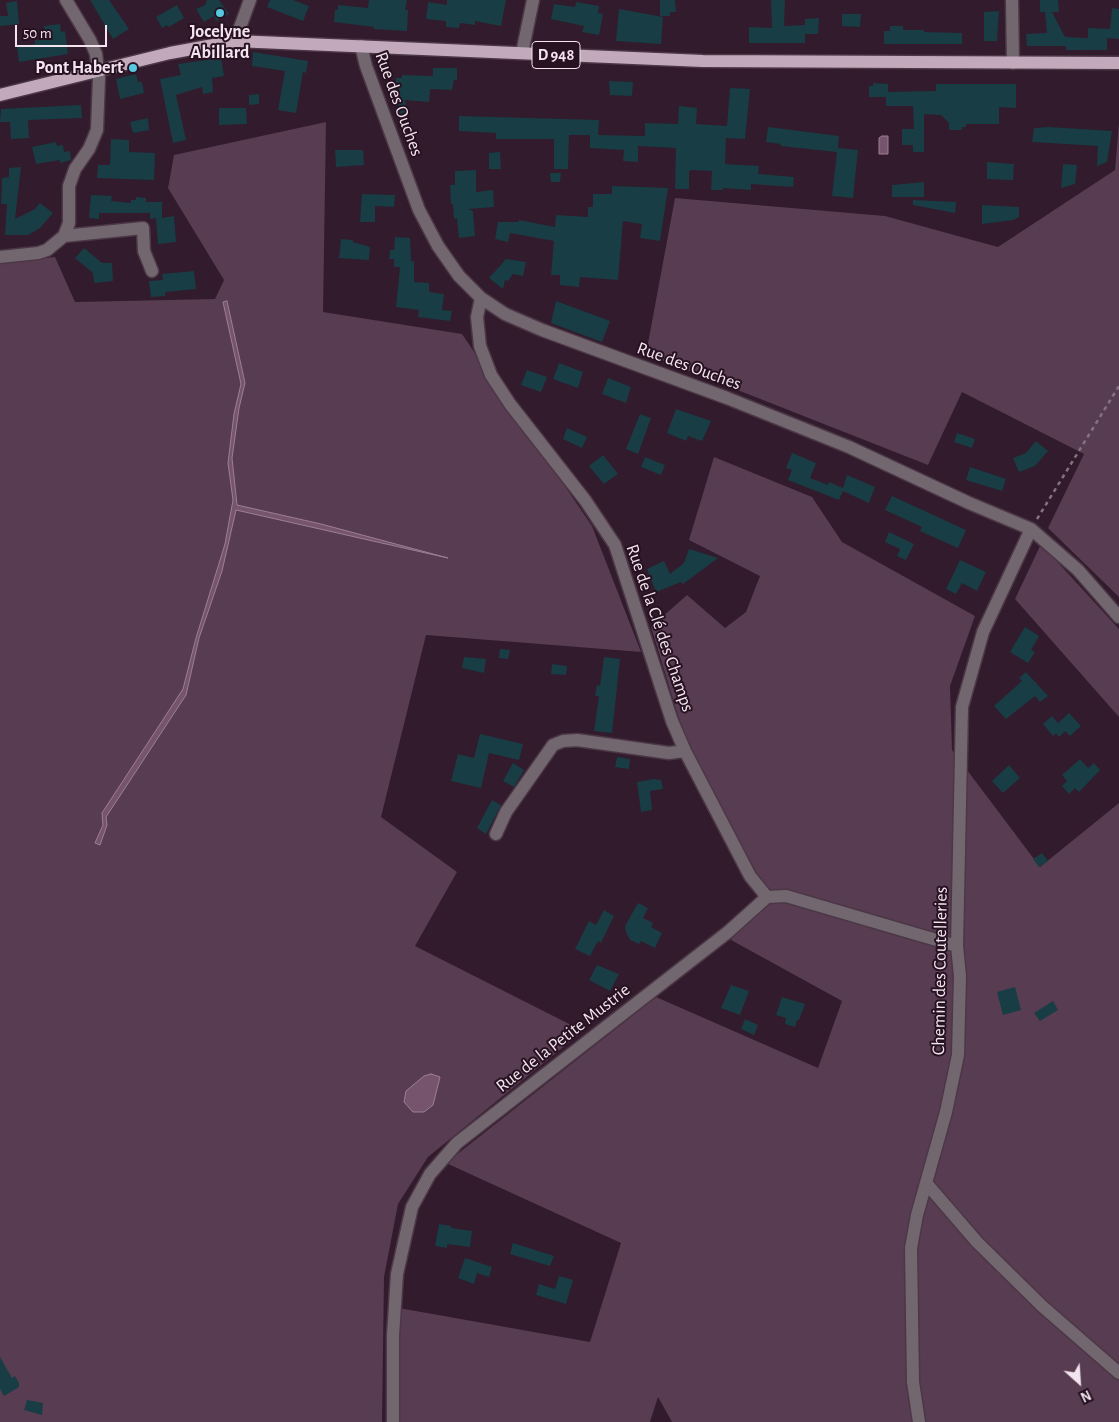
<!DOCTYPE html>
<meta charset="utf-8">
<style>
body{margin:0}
#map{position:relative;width:1119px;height:1422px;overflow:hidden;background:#311b2c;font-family:"Alegreya Sans",sans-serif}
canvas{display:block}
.north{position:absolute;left:1054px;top:1357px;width:50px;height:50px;-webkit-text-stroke:4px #271222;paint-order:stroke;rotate:154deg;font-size:14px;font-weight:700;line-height:20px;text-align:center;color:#f3e4ef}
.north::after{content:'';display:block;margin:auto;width:18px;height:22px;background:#f3e4ef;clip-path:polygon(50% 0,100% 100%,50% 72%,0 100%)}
.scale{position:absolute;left:15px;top:25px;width:92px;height:22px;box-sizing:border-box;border:2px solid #f3e4ef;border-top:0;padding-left:6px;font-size:15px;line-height:18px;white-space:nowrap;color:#f3e4ef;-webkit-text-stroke:4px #271222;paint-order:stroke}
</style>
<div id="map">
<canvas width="1119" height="1422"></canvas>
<div class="north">N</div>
<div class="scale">50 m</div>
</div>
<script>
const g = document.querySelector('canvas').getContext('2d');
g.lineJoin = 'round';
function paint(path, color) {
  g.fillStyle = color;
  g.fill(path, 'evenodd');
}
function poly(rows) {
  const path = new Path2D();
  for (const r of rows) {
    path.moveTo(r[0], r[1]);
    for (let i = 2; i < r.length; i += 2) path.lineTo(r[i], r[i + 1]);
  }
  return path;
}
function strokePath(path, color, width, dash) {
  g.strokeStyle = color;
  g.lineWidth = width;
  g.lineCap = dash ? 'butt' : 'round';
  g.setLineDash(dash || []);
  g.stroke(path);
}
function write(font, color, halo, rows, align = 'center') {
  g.font = font + ' "Alegreya Sans",sans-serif';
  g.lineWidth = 4;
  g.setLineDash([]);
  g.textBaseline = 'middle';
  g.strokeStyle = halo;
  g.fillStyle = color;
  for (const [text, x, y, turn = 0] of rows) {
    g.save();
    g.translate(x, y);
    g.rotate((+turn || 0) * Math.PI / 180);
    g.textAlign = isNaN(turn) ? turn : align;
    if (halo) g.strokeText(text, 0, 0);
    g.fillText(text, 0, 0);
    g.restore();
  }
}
const green = poly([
 [326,122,323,312,462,334,592,526,641,652,426,635,381,817,457,872,415,946,583,1031,428,1157,398,1204,384,1277,382,1422,0,1422,0,263,55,257,75,302,215,299,224,280,168,188,174,155],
 [1119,123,1119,597,1048,528,1084,454,962,392,928,465,646,354,675,198,885,216,998,247,1115,170],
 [714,457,812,497,842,542,975,616,950,686,952,750,1040,867,1119,803,1119,1422,672,1422,658,1397,650,1422,400,1422,399,1308,590,1342,621,1243,446,1163,656,997,818,1068,842,1001,731,940,761,889,691,758,651,627,687,595,725,628,746,612,760,576,689,540],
 [1041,544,1119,629,1119,717,1015,599]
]);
const water = poly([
 [882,136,888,136,888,154,879,154,879,138,882,136],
 [227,301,245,383,239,408,232,458,237,505,321,524,448,558,236,510,222,571,199,638,186,695,106,817,107,825,100,845,95,843,103,825,102,813,183,689,196,638,225,544,233,500,228,463,234,414,241,384,223,302,227,301],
 [431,1074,440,1077,433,1105,424,1112,413,1112,404,1102,406,1091,424,1076,431,1074]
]);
const building = poly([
 [90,0,109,0,129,29,113,39],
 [207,0,219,0,229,14,216,21,214,16,204,22,196,9,205,5],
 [270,0,293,0,309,6,303,21,267,7],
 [369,0,407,0,405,10,408,10,407,31,374,29,374,27,334,22,335,10,338,10,338,5,368,8],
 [447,0,506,0,501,26,475,21,475,25,460,23,459,28,446,27,446,21,426,19,428,2,447,5],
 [660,0,675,0,676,12,670,12,670,16,660,16],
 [771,0,785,0,784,26,805,25,805,19,819,18,818,34,805,34,805,43,749,43,749,27,772,28],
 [1040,0,1058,0,1059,12,1052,12,1065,37,1088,38,1088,28,1110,29,1112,8,1119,9,1119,39,1107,38,1107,50,1066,50,1066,46,1027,46,1026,34,1047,33,1045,12,1040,12],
 [17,1,19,24,0,26,0,16,8,16,6,3],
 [576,2,599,6,598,13,603,14,599,35,582,32,584,26,551,19,554,4,575,7],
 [177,5,184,18,169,27,167,25,162,28,156,17],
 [619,9,663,17,661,44,616,41],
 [999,11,997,41,984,41,984,12],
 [842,14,861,14,860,27,842,26],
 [60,24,61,32,65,31,68,54,19,62,17,47,35,44,35,40,46,39,44,26],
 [890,26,903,26,903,30,924,30,924,32,962,33,962,44,884,44,884,31,890,31],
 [253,52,308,61,306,73,303,72,296,113,278,110,285,71,252,66],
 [221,58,224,76,212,78,213,92,203,94,202,87,176,95,186,140,173,143,160,79,181,75,178,64],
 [433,68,457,68,457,80,454,80,452,90,430,89,429,102,405,100,409,114,398,117,395,108,398,107,399,88,396,88,396,78,402,78,402,75,433,76],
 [136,74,138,82,142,82,144,93,120,99,116,79],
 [609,81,633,82,632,96,610,95],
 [873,83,888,84,888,92,936,91,936,84,1016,84,1016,108,999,107,999,124,966,124,966,127,962,127,962,130,949,130,949,123,941,115,924,114,924,152,913,152,913,145,902,145,902,129,914,129,913,106,886,106,886,97,869,97,869,86,873,86],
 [730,88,750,89,745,139,726,138,725,164,759,166,758,174,794,177,793,187,751,184,751,190,723,188,723,190,711,190,712,171,693,170,689,171,689,189,675,189,676,148,638,146,638,162,623,161,624,150,590,148,590,135,569,135,568,169,554,169,554,139,496,139,496,133,459,131,459,116,599,120,598,135,645,136,645,123,678,124,679,106,697,108,696,124,727,126],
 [259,94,259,104,249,105,249,95],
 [81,105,82,118,28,120,29,138,11,139,10,122,0,122,1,109],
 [219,108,246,108,247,124,219,125],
 [148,118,149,130,133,133,130,122],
 [768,127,839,136,838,148,858,150,853,198,832,196,837,152,780,146,781,144,766,142],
 [1049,127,1112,131,1107,162,1097,166,1098,146,1032,142,1034,128],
 [111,139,129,140,129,152,155,153,154,180,97,178,98,165,110,165],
 [56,142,57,146,63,145,64,152,70,151,71,160,60,163,60,160,36,164,32,147],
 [335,150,363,150,364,165,336,167],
 [500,152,501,169,489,169,489,153],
 [987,162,1014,164,1013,180,987,179],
 [1063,164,1077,165,1075,184,1061,188],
 [21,167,15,219,35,209,40,203,53,213,40,228,28,235,5,235,7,204,1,204,2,178,9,177,9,168],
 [476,170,476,192,493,190,494,207,468,209,473,211,475,236,459,238,457,218,454,219,453,204,451,204,450,185,455,185,455,171],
 [550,173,561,173,560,182,551,182],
 [924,182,924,197,892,197,892,185],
 [612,186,668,188,660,241,640,238,642,224,623,221,618,280,580,277,579,287,560,285,560,275,551,275,554,241,510,233,508,242,495,239,498,222,519,222,519,220,555,227,556,215,588,217,588,207,593,207,593,194,612,194],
 [362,194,395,195,394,207,375,206,375,222,360,222],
 [91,195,112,196,111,201,131,203,131,200,136,200,136,197,146,198,146,202,162,202,162,218,174,216,176,242,158,244,156,218,150,219,150,213,99,213,99,219,89,218],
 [913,200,956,202,955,213,913,205],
 [982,205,1019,207,1019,217,1013,220,982,224],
 [395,237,410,238,411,261,414,261,414,282,429,283,429,292,444,294,442,310,452,311,450,321,418,317,419,310,396,307,400,267,394,267,394,259,389,259,390,250,394,250],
 [341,239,353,240,353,242,370,247,369,260,339,258],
 [84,248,102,263,112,263,113,281,94,283,93,273,75,258],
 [506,259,526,262,523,276,513,274,508,281,505,280,503,289,489,278],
 [194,271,196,289,165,292,165,296,151,297,149,281,163,280,162,274],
 [556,301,610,321,602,342,551,323],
 [559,363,583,372,578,388,553,379],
 [527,370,547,377,541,392,521,385],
 [608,378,631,387,626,403,602,394],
 [676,409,711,421,702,441,688,436,686,441,667,433],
 [640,414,651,418,638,454,626,449],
 [567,428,587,437,582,448,563,439],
 [957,433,975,439,972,448,954,442],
 [1036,441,1048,451,1035,466,1019,472,1013,458,1026,453],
 [792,453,816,463,810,478,828,485,829,482,843,488,847,475,875,487,869,503,843,491,839,500,788,480,792,470,786,468],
 [603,455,618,474,604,484,589,466],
 [645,457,665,465,661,475,641,467],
 [970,467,1006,479,1002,491,966,480],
 [892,496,966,530,958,548,920,531,922,527,885,510],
 [889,532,914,544,906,560,897,556,900,549,885,542],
 [689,549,718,558,683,584,681,582,656,592,647,569,664,561,670,574,684,563],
 [960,560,986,572,977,591,962,583,956,594,946,589],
 [1025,627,1039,636,1031,650,1035,652,1028,663,1010,652],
 [500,649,510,650,508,659,499,658],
 [464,657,486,659,484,673,462,668],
 [604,657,620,659,612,733,594,731,599,696,595,696,597,685,600,686],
 [552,664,567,666,566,675,551,674],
 [1026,672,1048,696,1040,702,1035,696,1006,719,994,706,1022,681,1019,678],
 [1069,713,1081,726,1070,736,1065,731,1059,737,1056,733,1053,736,1043,724,1052,716,1058,723],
 [480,734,523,744,519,760,489,753,481,788,451,781,458,754,474,758],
 [617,757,630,759,629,769,615,767],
 [1080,759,1088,768,1094,763,1100,770,1079,792,1075,788,1069,794,1062,786,1067,781,1062,775],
 [513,763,524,770,514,787,503,781],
 [1009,765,1020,778,1003,793,992,781],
 [654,779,661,780,663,789,650,791,652,810,641,812,637,782],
 [492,800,501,805,486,834,477,828],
 [1042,853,1048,861,1039,867,1033,859],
 [638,903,648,908,643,918,653,923,651,927,662,933,655,948,641,941,639,944,630,940,626,932,625,926],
 [604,910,614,916,601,943,598,941,590,956,575,949,589,921,596,925],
 [597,965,619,974,610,991,589,980],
 [731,985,749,991,740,1015,721,1008],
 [1015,987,1021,1010,1003,1015,997,992],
 [782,997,805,1004,799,1020,797,1020,795,1027,785,1024,786,1018,776,1015],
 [1053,1001,1058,1010,1040,1021,1034,1013],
 [745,1019,758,1025,754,1035,741,1029],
 [439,1224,451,1226,451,1228,472,1231,470,1247,447,1244,447,1248,435,1246],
 [513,1243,554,1256,550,1266,510,1254],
 [465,1258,492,1267,489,1277,477,1273,474,1284,458,1278],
 [559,1276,573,1280,566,1304,536,1295,539,1284,555,1289],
 [0,1357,12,1378,15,1376,19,1383,19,1387,4,1396,0,1389],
 [27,1400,43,1403,42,1415,24,1410]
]);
const path = poly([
 [1037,519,1119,386]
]);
const minor = poly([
 [1012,0,1013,63],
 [235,41,250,0],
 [361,46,366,66,419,210,438,246,459,276,481,298,505,314,542,330,727,398,849,447,969,503,1031,529,1078,570,1119,617],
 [522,53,533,0],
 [64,236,143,228,144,251,152,271],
 [0,257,38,253,47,250,64,236,69,223,69,186,75,169,89,149,97,130,99,78,96,54,90,40,66,0],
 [481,298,477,317,480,346,491,375,510,404,585,500,615,545,672,721,685,751,750,876,767,897],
 [496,834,506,812,553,745,563,741,577,740,669,753,685,751],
 [927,1184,977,1242,1042,1306,1119,1373],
 [393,1422,393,1336,397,1274,412,1207,430,1174,457,1143,728,932,767,897,786,896,957,946],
 [919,1422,913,1382,911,1248,917,1215,946,1112,958,1055,960,976,957,946,962,707,983,632,1031,529]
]);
const major = poly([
 [0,95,170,53,235,41,703,61,1119,63]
]);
const markers = [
 [220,13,5,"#56c9e1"],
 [133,68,5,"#56c9e1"]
];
const shields = [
 [556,55,48]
];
const shieldNames = [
 ["D 948",556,55]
];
const poiNames = [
 ["Jocelyne",220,32],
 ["Abillard",220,53],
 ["Pont Habert",123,68,"right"]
];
const streetNames = [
 ["Rue des Ouches",399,104,70],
 ["Rue des Ouches",689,366,20],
 ["Rue de la Clé des Champs",660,628,71],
 ["Chemin des Coutelleries",940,971,-89],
 ["Rue de la Petite Mustrie",563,1038,-38]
];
paint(green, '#583c51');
paint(water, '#76546e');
strokePath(water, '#9c7f95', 1);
paint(building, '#183d45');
strokePath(minor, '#4c3747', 15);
strokePath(major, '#4c3747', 15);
strokePath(path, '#857281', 2.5, [4, 4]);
strokePath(minor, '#72676f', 12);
strokePath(major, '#c2aabc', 12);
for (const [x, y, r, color] of markers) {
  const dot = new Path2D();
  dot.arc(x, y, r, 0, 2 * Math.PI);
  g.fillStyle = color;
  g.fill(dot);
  strokePath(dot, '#271222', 2);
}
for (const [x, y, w] of shields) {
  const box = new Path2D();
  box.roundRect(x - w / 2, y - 13.5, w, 27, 4);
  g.fillStyle = '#271222';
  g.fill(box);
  strokePath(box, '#f3e4ef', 1);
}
write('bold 16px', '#f3e4ef', null, shieldNames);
write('bold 18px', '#f3e4ef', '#271222', poiNames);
write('18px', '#f3e4ef', '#271222', streetNames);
</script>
